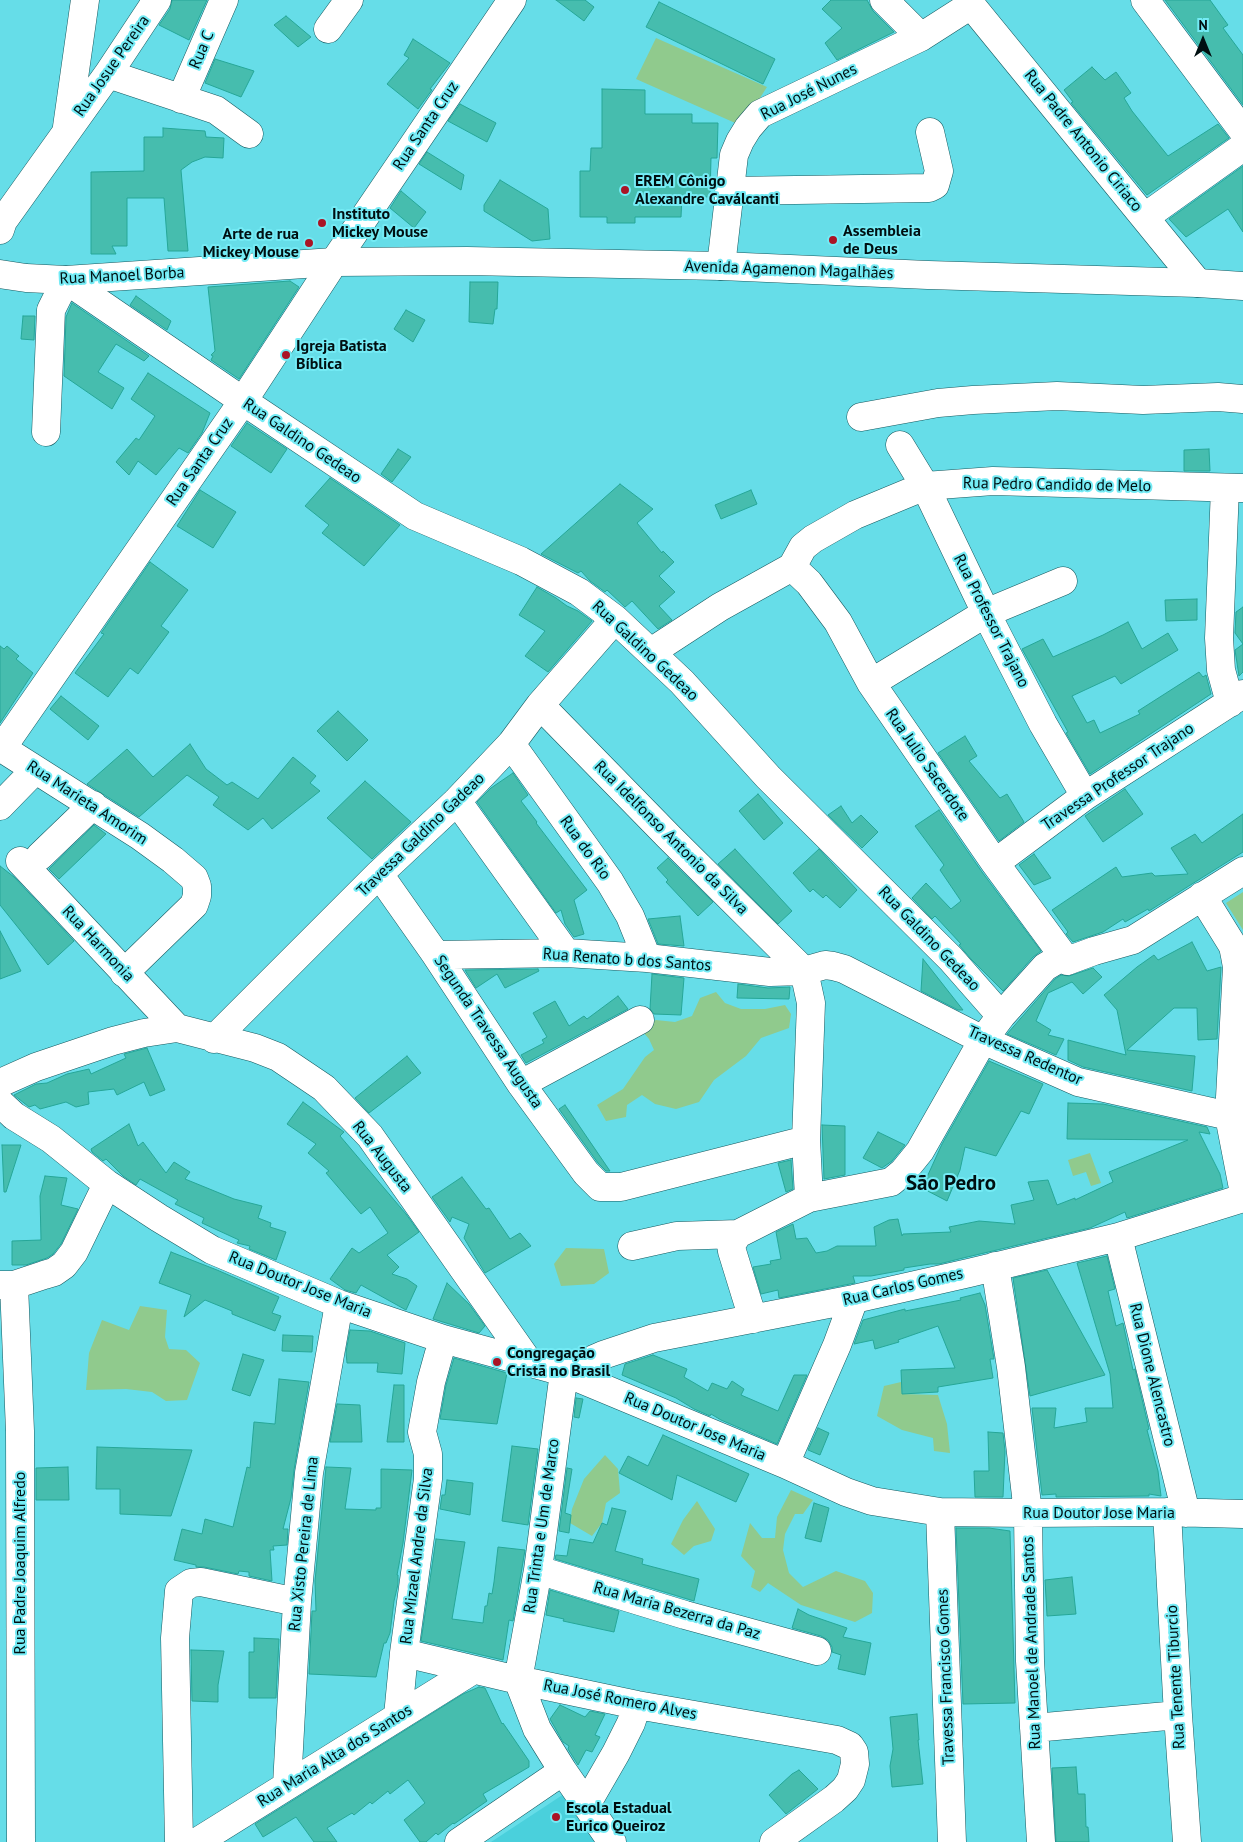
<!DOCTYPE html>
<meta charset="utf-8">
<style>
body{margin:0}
#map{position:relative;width:1243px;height:1842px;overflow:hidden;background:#66dde8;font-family:"PT Sans",sans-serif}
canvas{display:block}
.north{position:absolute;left:1178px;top:15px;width:50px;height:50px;-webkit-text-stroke:4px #74ebf5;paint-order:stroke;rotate:0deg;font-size:14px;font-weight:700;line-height:20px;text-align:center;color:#000f11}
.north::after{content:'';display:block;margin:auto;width:18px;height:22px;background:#000f11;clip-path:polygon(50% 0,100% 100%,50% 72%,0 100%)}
</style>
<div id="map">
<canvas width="1243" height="1842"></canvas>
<div class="north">N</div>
</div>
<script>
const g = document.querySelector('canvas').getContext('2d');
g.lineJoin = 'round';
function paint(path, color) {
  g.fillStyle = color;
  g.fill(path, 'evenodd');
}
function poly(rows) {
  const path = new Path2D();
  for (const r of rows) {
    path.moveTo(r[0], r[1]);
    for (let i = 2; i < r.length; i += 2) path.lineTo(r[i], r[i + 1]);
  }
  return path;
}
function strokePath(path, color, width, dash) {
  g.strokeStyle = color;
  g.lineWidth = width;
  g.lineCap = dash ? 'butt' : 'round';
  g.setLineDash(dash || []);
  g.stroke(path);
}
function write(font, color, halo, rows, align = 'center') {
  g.font = font + ' "PT Sans",sans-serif';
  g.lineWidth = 4;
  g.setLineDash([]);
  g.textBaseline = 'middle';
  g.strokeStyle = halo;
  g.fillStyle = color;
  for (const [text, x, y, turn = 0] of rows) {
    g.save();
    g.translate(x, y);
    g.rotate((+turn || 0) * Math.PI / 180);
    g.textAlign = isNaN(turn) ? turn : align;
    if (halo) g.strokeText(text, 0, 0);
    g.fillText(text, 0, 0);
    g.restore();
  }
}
const built = poly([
 [567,1792,600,1842,491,1842]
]);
const green = poly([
 [656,38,767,87,742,126,636,79],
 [1243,892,1243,930,1226,903],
 [716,992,725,1003,741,1009,765,1009,785,1005,791,1014,789,1028,761,1038,746,1056,714,1080,699,1102,676,1109,655,1104,642,1095,627,1105,626,1117,606,1121,597,1105,623,1089,645,1057,654,1050,649,1039,643,1032,649,1023,656,1020,675,1022,692,1016,700,998],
 [1090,1153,1101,1183,1091,1186,1086,1172,1073,1176,1068,1160],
 [566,1248,604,1249,609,1273,594,1284,561,1286,554,1264],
 [140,1306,167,1310,165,1337,169,1349,186,1350,200,1363,187,1400,166,1401,152,1392,126,1389,86,1390,89,1353,102,1320,129,1330],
 [901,1382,902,1394,938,1395,947,1424,950,1453,934,1451,933,1438,902,1430,877,1416,884,1386],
 [605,1455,618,1469,620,1493,606,1503,602,1523,592,1536,570,1523,572,1509,584,1479],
 [791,1490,813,1500,803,1514,795,1514,785,1534,783,1550,789,1573,803,1587,836,1571,865,1581,873,1593,872,1613,855,1622,801,1605,768,1583,760,1592,751,1587,755,1571,741,1556,750,1523,762,1538,775,1538,777,1517],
 [697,1501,715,1529,711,1541,694,1546,684,1555,671,1544,683,1520]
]);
const building = poly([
 [172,0,207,0,189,40,159,25,170,9,172,0],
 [556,0,585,0,594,7,584,21,556,0],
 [831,0,867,0,873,11,894,32,837,60,825,43,842,28,822,9,831,0],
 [1165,0,1210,0,1228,25,1223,28,1243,55,1243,105,1165,0],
 [659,2,775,59,763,84,646,27,659,2],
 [286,16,311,37,298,47,274,25,286,16],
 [413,39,450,63,430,89,432,90,418,109,387,84,409,58,404,55,413,39],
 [215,59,254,71,241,97,205,83,215,59],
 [1092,67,1105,80,1116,72,1131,93,1124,98,1132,111,1168,156,1218,124,1229,138,1147,195,1071,103,1073,102,1064,90,1092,67],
 [602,89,645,90,645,114,692,114,692,123,718,123,717,158,711,158,710,197,682,196,681,217,635,217,635,223,607,223,607,217,580,217,580,171,590,171,591,148,602,148,602,89],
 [460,104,496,123,487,142,448,121,460,104],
 [163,128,205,131,206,137,224,138,223,158,205,157,192,162,181,170,188,251,168,251,164,198,127,198,127,246,112,246,116,254,91,254,91,172,144,171,144,137,163,137,163,128],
 [427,152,464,175,461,190,419,164,427,152],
 [1243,166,1243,232,1228,209,1186,237,1169,219,1243,166],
 [500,180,548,209,550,239,532,241,484,211,484,205,500,180],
 [401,191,426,212,414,228,390,208,401,191],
 [290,281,299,287,239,379,211,360,213,356,211,355,215,351,208,287,290,281],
 [470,282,498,282,497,309,495,309,493,324,469,322,470,282],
 [136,296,171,321,167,330,130,305,136,296],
 [72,303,149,356,144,361,116,344,98,372,124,388,112,409,64,376,66,317,72,303],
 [406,310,425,320,413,342,394,329,406,310],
 [23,316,35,316,34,340,21,339,23,316],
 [148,373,210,413,202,433,188,453,179,448,156,475,138,461,129,475,116,462,136,438,139,440,155,416,131,399,148,373],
 [247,423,287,449,271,473,231,446,247,423],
 [398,449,411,457,392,482,381,474,398,449],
 [1209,449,1210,471,1184,471,1184,450,1209,449],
 [330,478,400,525,364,566,322,533,329,525,305,506,330,478],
 [620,484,653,509,637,523,662,553,663,551,674,562,659,576,675,592,659,606,672,620,658,629,632,601,625,607,607,590,605,592,590,581,581,571,578,573,541,554,620,484],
 [200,490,236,512,213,548,177,526,200,490],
 [751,490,757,504,721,519,715,505,751,490],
 [150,562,188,590,161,626,169,632,138,674,130,668,108,697,75,673,104,634,101,633,150,562],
 [537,587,556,598,567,606,578,611,592,621,548,672,525,656,545,631,519,615,537,587],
 [1197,599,1197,620,1166,621,1165,600,1197,599],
 [1243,607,1243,672,1239,676,1235,650,1243,644,1235,633,1236,612,1243,607],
 [1128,622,1142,649,1168,633,1178,650,1121,684,1115,676,1072,696,1087,723,1094,720,1100,733,1140,714,1138,711,1199,672,1203,677,1206,675,1211,694,1090,774,1066,733,1068,732,1022,649,1043,639,1053,657,1103,635,1128,622],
 [0,646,4,649,7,646,19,656,16,659,33,673,0,723,0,646],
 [61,696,99,726,88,740,50,709,61,696],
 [338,711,368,740,347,761,317,731,338,711],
 [965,736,977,756,969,761,1000,798,1007,794,1024,822,999,841,938,753,965,736],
 [190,744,206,769,227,785,232,782,258,799,293,757,316,776,310,783,320,791,272,829,263,818,248,830,213,805,219,797,187,775,139,817,87,784,127,749,153,777,190,744],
 [513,773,528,795,521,801,537,822,536,823,587,890,574,900,584,934,574,937,565,924,561,910,556,913,477,802,491,788,513,773],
 [365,781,411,822,372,859,327,818,365,781],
 [1125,789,1143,814,1103,842,1085,816,1125,789],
 [758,794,783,823,764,840,739,811,758,794],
 [841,806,852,823,861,815,878,832,862,848,828,815,841,806],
 [939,810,982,872,1041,951,1033,957,1003,991,971,959,959,945,961,944,935,916,932,919,912,898,926,883,951,909,961,901,940,870,944,865,915,826,939,810],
 [1243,814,1243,852,1149,911,1148,909,1125,922,1123,919,1103,932,1073,942,1066,934,1068,932,1052,910,1116,867,1122,877,1152,873,1155,876,1188,874,1171,848,1195,834,1202,843,1243,814],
 [94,825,106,834,59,879,49,869,94,825],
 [735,849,792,911,778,924,718,864,735,849],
 [819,849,857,890,840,908,826,895,823,898,813,889,810,892,793,873,819,849],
 [1034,854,1051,878,1034,885,1019,865,1034,854],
 [668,858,713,902,698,916,666,882,668,880,657,868,668,858],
 [0,866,14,877,74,941,48,965,0,905,0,866],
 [680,916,684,946,658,944,648,919,680,916],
 [0,931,21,971,0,979,0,931],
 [1192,942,1207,971,1221,967,1217,1039,1198,1040,1197,1008,1174,1008,1127,1050,1195,1056,1192,1091,1083,1067,1068,1060,1068,1040,1126,1055,1117,1010,1104,995,1137,967,1154,955,1158,960,1192,942],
 [923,959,963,1010,958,1010,921,991,923,959],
 [1093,968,1102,977,1083,994,1072,982,1048,993,1036,1021,1051,1030,1048,1035,1064,1039,1056,1055,1007,1034,1055,979,1061,975,1069,976,1093,968],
 [538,969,539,971,505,988,497,974,476,988,465,970,538,969],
 [652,974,684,978,681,1015,654,1014,650,1009,652,974],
 [738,984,768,988,790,987,789,999,737,998,738,984],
 [618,996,628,1009,526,1063,521,1055,544,1043,542,1040,547,1037,533,1013,555,1001,569,1026,584,1016,587,1019,618,996],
 [147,1048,165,1090,150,1096,144,1082,117,1095,114,1089,88,1092,89,1104,76,1107,66,1102,40,1109,35,1105,29,1107,14,1095,36,1084,47,1083,67,1074,89,1069,91,1074,126,1058,124,1054,147,1048],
 [407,1056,421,1073,369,1113,355,1098,407,1056],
 [989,1061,1043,1084,1029,1114,1021,1111,996,1156,965,1147,960,1170,947,1201,922,1188,942,1144,989,1061],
 [303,1102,344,1132,340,1136,406,1214,419,1232,387,1255,399,1267,392,1274,407,1279,417,1286,406,1310,361,1285,356,1293,345,1290,330,1279,352,1248,359,1253,388,1233,370,1207,361,1214,326,1173,329,1171,308,1153,316,1144,287,1124,303,1102],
 [1068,1103,1103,1104,1207,1127,1210,1134,1199,1132,1220,1174,1223,1188,1127,1218,1125,1212,1090,1228,963,1258,939,1264,930,1264,904,1268,904,1270,871,1276,853,1276,855,1283,779,1298,778,1290,761,1294,753,1267,771,1264,770,1261,781,1259,776,1232,793,1224,796,1239,807,1238,816,1253,827,1251,837,1246,876,1246,874,1227,889,1220,898,1219,902,1236,903,1234,951,1232,949,1227,979,1221,1015,1224,1011,1205,1034,1200,1028,1182,1048,1180,1057,1205,1075,1198,1075,1200,1113,1182,1109,1172,1188,1140,1067,1139,1068,1103],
 [565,1105,610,1171,606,1171,598,1163,559,1109,565,1105],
 [129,1124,138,1146,143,1142,166,1173,174,1162,190,1172,185,1179,234,1199,262,1206,258,1218,271,1223,270,1227,286,1232,276,1260,249,1249,250,1246,237,1243,239,1240,202,1223,204,1218,175,1204,178,1200,140,1179,136,1185,123,1176,106,1159,103,1161,92,1152,91,1149,129,1124],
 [822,1125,845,1126,845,1175,824,1179,822,1125],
 [878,1132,905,1145,892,1161,882,1168,863,1158,878,1132],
 [2,1145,21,1145,6,1192,4,1192,2,1145],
 [791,1160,793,1189,786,1192,778,1163,791,1160],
 [45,1176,67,1178,61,1205,78,1209,61,1244,53,1254,47,1258,26,1265,12,1265,12,1241,41,1240,40,1196,45,1176],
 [462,1177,486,1209,489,1208,510,1239,520,1233,531,1246,485,1273,464,1238,469,1224,452,1217,450,1222,432,1197,462,1177],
 [171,1252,217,1270,279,1297,272,1313,281,1316,275,1331,232,1314,232,1311,205,1300,184,1317,191,1295,159,1283,171,1252],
 [1107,1256,1115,1289,1108,1291,1116,1326,1123,1323,1133,1370,1135,1369,1149,1429,1147,1430,1158,1471,1161,1496,1149,1494,1149,1496,1056,1497,1056,1494,1042,1495,1032,1408,1056,1408,1054,1428,1087,1422,1085,1408,1113,1408,1110,1374,1077,1263,1107,1256],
 [1047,1270,1105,1375,1030,1396,1013,1278,1047,1270],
 [447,1283,469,1304,485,1326,479,1333,433,1319,447,1283],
 [980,1293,985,1305,994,1359,990,1359,993,1378,938,1387,938,1392,902,1394,901,1370,955,1368,938,1326,898,1340,899,1342,875,1349,873,1340,854,1344,863,1320,905,1309,905,1311,961,1300,960,1298,980,1293],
 [350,1330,370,1331,405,1343,402,1374,377,1372,378,1363,347,1363,346,1352,350,1330],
 [283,1335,313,1336,312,1352,282,1351,283,1335],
 [243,1354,264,1360,250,1396,232,1390,243,1354],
 [653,1355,687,1369,684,1377,708,1391,712,1383,727,1389,732,1381,744,1389,741,1395,778,1411,794,1375,807,1375,777,1444,721,1420,711,1414,710,1416,694,1409,676,1398,622,1375,625,1364,653,1355],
 [454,1358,507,1373,497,1424,440,1419,446,1385,454,1358],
 [279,1379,309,1382,294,1470,291,1498,283,1529,288,1529,287,1545,273,1546,274,1550,270,1550,272,1581,249,1576,249,1572,239,1571,238,1574,204,1567,196,1567,196,1565,174,1560,182,1529,202,1534,205,1519,233,1527,247,1467,250,1468,254,1422,275,1424,279,1379],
 [394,1385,404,1385,404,1442,387,1442,394,1385],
 [576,1398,583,1399,579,1418,574,1417,576,1398],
 [337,1404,360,1405,362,1442,330,1442,337,1404],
 [818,1428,829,1433,820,1455,808,1450,818,1428],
 [988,1432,1003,1433,1005,1451,1003,1497,975,1497,974,1471,989,1471,988,1432],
 [663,1435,749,1474,736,1502,677,1475,672,1500,619,1473,628,1456,648,1466,663,1435],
 [512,1446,538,1449,528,1525,502,1521,512,1446],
 [97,1447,192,1450,171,1516,120,1514,120,1489,96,1489,97,1447],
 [68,1467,69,1500,36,1500,36,1468,68,1467],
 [326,1467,351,1468,345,1509,376,1510,376,1508,381,1508,381,1469,412,1470,403,1543,397,1575,398,1575,398,1584,394,1601,390,1633,386,1643,384,1643,376,1677,309,1674,312,1611,316,1611,315,1581,326,1467],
 [567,1468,572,1469,565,1513,571,1515,569,1533,559,1531,567,1468],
 [447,1480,473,1483,470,1515,440,1509,442,1495,445,1495,447,1480],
 [814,1503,829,1508,821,1542,805,1538,814,1503],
 [612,1508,626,1511,615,1551,643,1559,642,1564,699,1579,694,1601,555,1559,556,1555,567,1556,570,1539,593,1543,602,1523,607,1525,612,1508],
 [956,1528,989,1528,1010,1531,1015,1703,963,1704,956,1528],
 [436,1539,465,1542,452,1619,483,1623,485,1606,487,1606,489,1593,492,1594,494,1582,498,1547,525,1550,513,1621,509,1620,503,1660,421,1641,436,1539],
 [1072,1577,1076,1614,1047,1616,1045,1580,1072,1577],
 [550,1590,619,1611,614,1632,563,1621,564,1619,546,1615,550,1590],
 [798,1609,809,1615,847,1628,843,1637,871,1643,865,1675,838,1669,841,1655,832,1652,832,1647,828,1640,821,1636,792,1628,798,1609],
 [254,1638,279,1639,276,1698,249,1698,249,1652,254,1652,254,1638],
 [191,1650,224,1651,218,1685,218,1702,192,1701,191,1650],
 [479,1687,485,1688,502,1724,503,1723,529,1761,529,1767,483,1794,487,1801,454,1824,453,1823,438,1835,436,1833,426,1842,420,1842,404,1820,425,1803,408,1780,390,1794,388,1791,372,1804,370,1802,354,1815,352,1813,327,1828,337,1842,314,1842,296,1817,263,1837,255,1824,463,1694,479,1687],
 [560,1705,585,1717,590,1711,605,1714,595,1735,600,1737,592,1752,586,1750,578,1765,568,1749,569,1746,563,1742,550,1719,560,1705],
 [917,1714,919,1740,918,1740,923,1784,892,1787,890,1766,893,1749,890,1717,917,1714],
 [1076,1767,1078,1794,1085,1794,1086,1827,1088,1827,1089,1842,1056,1842,1052,1768,1076,1767],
 [799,1770,818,1789,786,1814,769,1795,792,1774,799,1770]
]);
const minor = poly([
 [884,0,921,37],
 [967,0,1198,283],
 [1145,0,1243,131],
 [328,29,349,0],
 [108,74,216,110,249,134],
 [181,99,224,0],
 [67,127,85,0],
 [729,191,929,188,935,185,939,171,930,132],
 [1145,217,1243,147],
 [0,230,3,221,108,74,157,0],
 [721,266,734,155,740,141,748,128,760,114,921,37,971,5],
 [861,417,938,403,973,400,1057,396,1143,400,1218,397,1243,399],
 [46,432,51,310,66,280,243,401,415,516,521,561,579,592,615,619,682,682,768,777,951,959,1001,1016],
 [900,445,925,486,986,613,1043,724,1085,796],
 [1225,488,1219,638,1221,670,1230,703],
 [792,567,809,583,838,622,871,683,995,863,1067,961],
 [651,652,720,607,792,567,803,547,813,539,855,515,925,486,993,481,1243,488],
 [871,683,986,613,1063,581],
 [540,705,668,836,804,971,811,1003,806,1140,809,1198],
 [511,744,610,882,630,916,647,958],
 [0,747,140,836,173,860,194,878,197,886,197,896,194,905,124,973],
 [2,748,243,401,334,262,512,0],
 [457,801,566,953],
 [0,806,35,770],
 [40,856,93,805],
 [20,861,177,1028],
 [995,863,1085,796,1243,694],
 [379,874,436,955,521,1084,586,1173,600,1187,621,1187,806,1140],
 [1202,896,1233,946,1235,956,1237,967,1229,1116,1243,1188],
 [436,955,566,953,647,958,770,972,804,971,825,965,833,966,844,969,983,1040,1078,1082,1243,1119],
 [214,1039,379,874,457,801,511,744,540,705,615,619],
 [0,1083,36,1067,113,1041,144,1033,177,1028,255,1048,278,1057,324,1088,370,1136,528,1361],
 [521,1084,640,1020],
 [0,1103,14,1116,51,1139,107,1184,159,1218,212,1250,339,1304,443,1339,564,1372,785,1464,846,1492,872,1501,940,1512,1028,1513,1167,1512,1243,1514],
 [738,1234,731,1245,732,1251,753,1319],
 [1118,1237,1186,1513],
 [632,1246,677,1236,738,1234,809,1198,891,1182,903,1172,920,1151,983,1040,1001,1016,1045,967,1060,958,1067,961,1094,951,1133,940,1243,871],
 [995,1266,1011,1367,1028,1513,1030,1661,1041,1842],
 [0,1285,14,1285,44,1275,54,1272,64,1265,74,1252,107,1184],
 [14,1285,20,1431,21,1842],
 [785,1464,837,1345,854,1299],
 [940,1512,952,1842],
 [1167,1512,1178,1715,1187,1842],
 [538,1570,685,1615,817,1651],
 [404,1653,518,1680,637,1705,837,1740,850,1746,854,1752,855,1764,851,1780,845,1789,834,1799,774,1842],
 [398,1716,404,1653,428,1479,428,1454,422,1432,431,1382,443,1339],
 [1034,1728,1178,1715],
 [287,1785,297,1602,309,1473,339,1304],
 [586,1805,616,1753,631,1723,637,1705],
 [179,1842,175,1638,179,1591,191,1583,201,1582,297,1602],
 [197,1842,473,1670],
 [459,1842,563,1771],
 [612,1842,563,1771,537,1729,518,1680,538,1570,564,1372,603,1355,654,1338,854,1299,969,1273,1118,1237,1243,1198]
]);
const major = poly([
 [0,274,26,278,66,280,334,262,467,261,721,266,928,275,1198,283,1243,286]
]);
const markers = [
 [625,190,5,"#aa1425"],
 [322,223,5,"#aa1425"],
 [833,240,5,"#aa1425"],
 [309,243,5,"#aa1425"],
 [286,355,5,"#aa1425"],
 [497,1362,5,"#aa1425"],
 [556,1817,5,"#aa1425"]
];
const streetNames = [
 ["Rua C",202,50,-67],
 ["Rua Josue Pereira",112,66,-55],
 ["Rua José Nunes",809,92,-27],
 ["Rua Santa Cruz",426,126,-56],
 ["Rua Padre Antonio Ciriaco",1083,141,51],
 ["Avenida Agamenon Magalhães",789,270,2],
 ["Rua Manoel Borba",122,276,-3],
 ["Rua Galdino Gedeao",302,441,34],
 ["Rua Santa Cruz",200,462,-55],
 ["Rua Pedro Candido de Melo",1057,485,1],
 ["Rua Professor Trajano",991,621,63],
 ["Rua Galdino Gedeao",645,651,43],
 ["Rua Julio Sacerdote",927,765,55],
 ["Travessa Professor Trajano",1118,777,-34],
 ["Rua Marieta Amorim",87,803,33],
 ["Travessa Galdino Gadeao",421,835,-44],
 ["Rua Idelfonso Antonio da Silva",671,838,45],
 ["Rua do Rio",585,848,54],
 ["Rua Galdino Gedeao",929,939,46],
 ["Rua Harmonia",98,944,47],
 ["Rua Renato b dos Santos",627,960,4],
 ["Segunda Travessa Augusta",488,1032,56],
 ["Travessa Redentor",1025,1056,24],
 ["Rua Augusta",382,1157,52],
 ["Rua Doutor Jose Maria",300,1285,22],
 ["Rua Carlos Gomes",903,1287,-13],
 ["Rua Dione Alencastro",1152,1375,76],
 ["Rua Doutor Jose Maria",695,1427,23],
 ["Rua Doutor Jose Maria",1099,1513],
 ["Rua Trinta e Um de Marco",542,1526,-82],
 ["Rua Xisto Pereira de Lima",304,1544,-84],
 ["Rua Mizael Andre da Silva",417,1556,-83],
 ["Rua Padre Joaquim Alfredo",20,1563,-90],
 ["Rua Maria Bezerra da Paz",677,1611,16],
 ["Rua Manoel de Andrade Santos",1032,1643,-92],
 ["Travessa Francisco Gomes",946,1677,-92],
 ["Rua Tenente Tiburcio",1176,1677,-93],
 ["Rua José Romero Alves",620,1700,11],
 ["Rua Maria Alta dos Santos",335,1756,-32]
];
const poiNames = [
 ["EREM Cônigo",635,181],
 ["Alexandre Caválcanti",635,199],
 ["Instituto",332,214],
 ["Mickey Mouse",332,232],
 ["Assembleia",843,231],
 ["de Deus",843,249],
 ["Arte de rua",299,234,"right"],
 ["Mickey Mouse",299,252,"right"],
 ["Igreja Batista",296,346],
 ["Bíblica",296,364],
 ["Congregação",507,1353],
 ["Cristã no Brasil",507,1371],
 ["Escola Estadual",566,1808],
 ["Eurico Queiroz",566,1826]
];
const districtNames = [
 ["São Pedro",951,1184]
];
paint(built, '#4ad0dc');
paint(green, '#90ca8d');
paint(building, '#46bdae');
strokePath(building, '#26a697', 1);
strokePath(minor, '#16595f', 29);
strokePath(major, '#16595f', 29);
strokePath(minor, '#fff', 28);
strokePath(major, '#fff', 28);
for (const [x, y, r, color] of markers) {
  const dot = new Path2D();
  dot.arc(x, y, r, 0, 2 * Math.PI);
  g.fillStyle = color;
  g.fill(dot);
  strokePath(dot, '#74ebf5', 2);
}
write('16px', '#000f11', '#74ebf5', streetNames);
write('bold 16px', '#000f11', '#74ebf5', poiNames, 'left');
write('bold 21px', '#000f11', '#74ebf5', districtNames);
</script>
